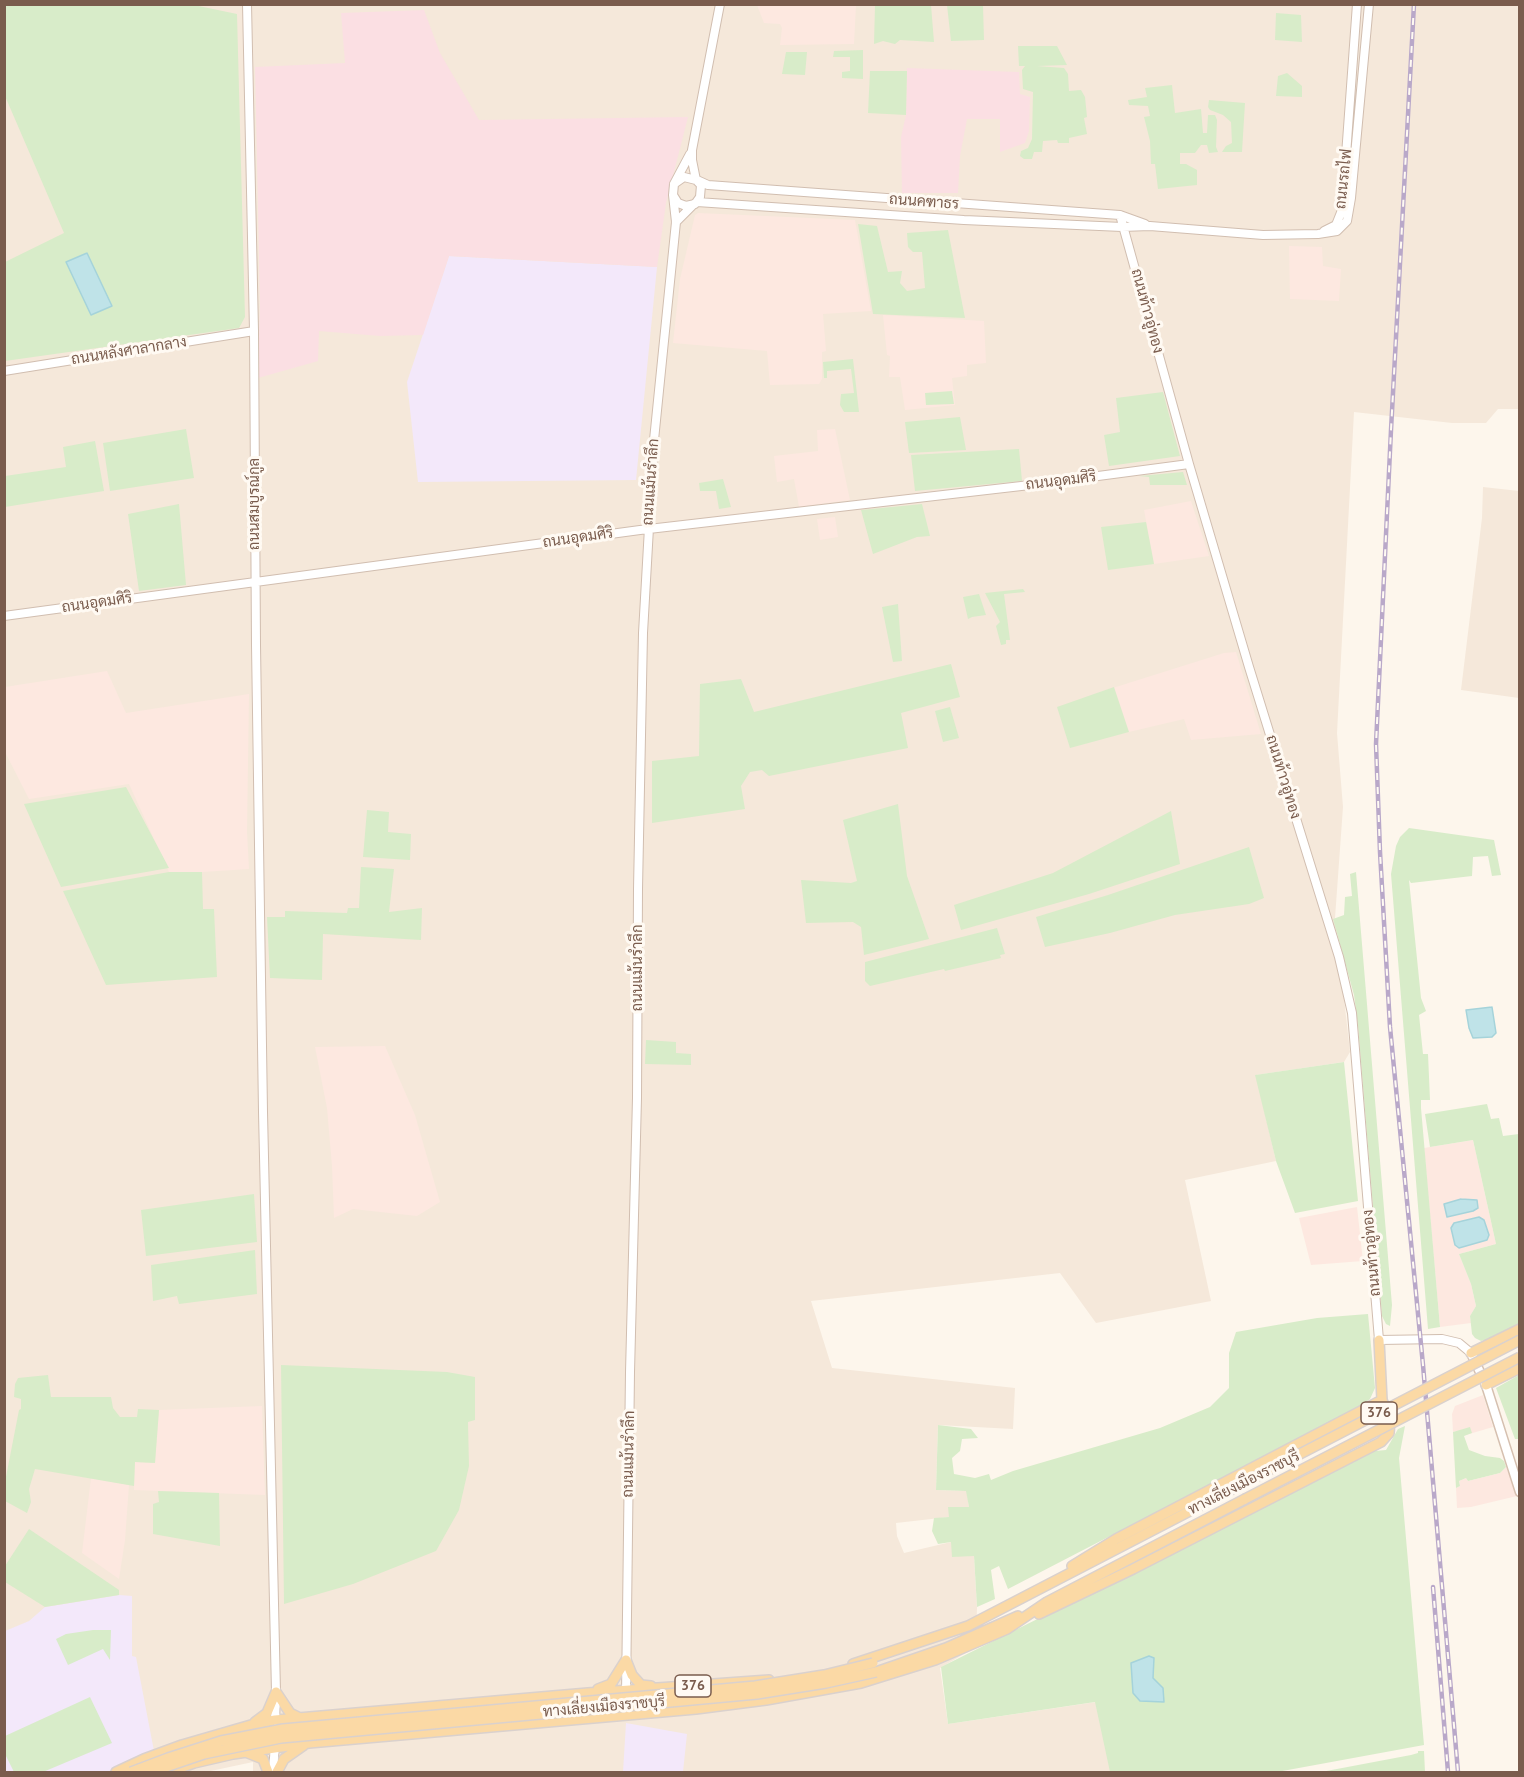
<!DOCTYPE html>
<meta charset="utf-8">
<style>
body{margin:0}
#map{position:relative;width:1524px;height:1777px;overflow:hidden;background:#fdf6ec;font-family:"PT Sans",sans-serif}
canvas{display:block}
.frame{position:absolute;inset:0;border:6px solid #7a5c4d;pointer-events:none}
</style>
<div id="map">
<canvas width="1524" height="1777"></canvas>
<div class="frame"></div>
</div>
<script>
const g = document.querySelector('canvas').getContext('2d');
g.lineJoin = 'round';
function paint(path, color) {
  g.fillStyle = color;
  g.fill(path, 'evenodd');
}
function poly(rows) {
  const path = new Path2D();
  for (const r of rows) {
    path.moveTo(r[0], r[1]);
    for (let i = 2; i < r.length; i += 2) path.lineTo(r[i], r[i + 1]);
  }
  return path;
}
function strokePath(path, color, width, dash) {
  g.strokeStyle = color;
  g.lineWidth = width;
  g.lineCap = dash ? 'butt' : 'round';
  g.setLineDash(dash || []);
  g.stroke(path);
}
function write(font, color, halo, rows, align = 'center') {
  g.font = font + ' "PT Sans",Sarabun,sans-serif';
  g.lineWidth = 6;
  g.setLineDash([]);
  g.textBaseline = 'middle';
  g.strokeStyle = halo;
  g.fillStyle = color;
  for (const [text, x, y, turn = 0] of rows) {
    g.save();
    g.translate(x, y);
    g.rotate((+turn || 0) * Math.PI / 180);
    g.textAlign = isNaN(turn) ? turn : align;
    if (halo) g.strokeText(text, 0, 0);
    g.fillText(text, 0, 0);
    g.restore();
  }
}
const residential = poly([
 [5,5,1519,5,1519,409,1498,409,1486,423,1452,423,1354,412,1337,733,1343,807,1335,918,1350,1052,1344,1062,1256,1075,1276,1161,1185,1180,1211,1301,1096,1323,1060,1273,811,1301,832,1368,1015,1388,1013,1429,938,1425,936,1490,967,1491,969,1507,949,1517,896,1523,897,1536,904,1553,951,1542,974,1556,977,1607,976,1647,940,1668,948,1724,1096,1702,1119,1772,253,1772,253,1762,206,1772,5,1772],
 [1483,487,1519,491,1519,698,1461,690,1482,518]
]);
const commercial = poly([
 [757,5,856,5,854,44,780,45,782,28,780,24,764,23],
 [698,213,855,220,871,311,823,314,826,351,822,352,822,379,819,384,770,385,767,351,673,343,680,279,695,215],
 [1289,246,1322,247,1323,266,1341,269,1339,301,1290,299],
 [883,315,984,321,986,363,967,365,967,376,952,378,955,405,905,410,900,377,889,377,890,356,887,355],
 [835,429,850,500,799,507,794,479,777,482,774,456,818,451,817,430],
 [1191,501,1209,556,1154,564,1144,510],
 [835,517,838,537,820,540,817,519],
 [1236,652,1261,734,1191,740,1184,719,1112,736,1100,692,1224,653],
 [107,671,126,713,249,694,247,832,249,869,202,872,169,872,129,784,29,799,5,752,5,687],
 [385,1046,415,1115,440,1202,417,1216,353,1209,334,1218,332,1166,327,1108,315,1047],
 [1473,1140,1496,1244,1459,1254,1471,1284,1476,1306,1470,1316,1471,1323,1440,1327,1424,1148],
 [1357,1207,1363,1261,1311,1265,1299,1218],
 [1483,1395,1493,1427,1459,1437,1457,1431,1453,1432,1452,1414,1455,1406],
 [262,1406,265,1495,134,1490,135,1462,155,1463,159,1410],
 [1506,1467,1517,1496,1471,1507,1457,1508,1456,1488,1460,1486,1459,1481,1466,1478,1468,1481,1500,1473],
 [91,1478,129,1485,125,1540,119,1579,82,1553]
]);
const education = poly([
 [449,256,657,267,636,480,418,482,407,382],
 [119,1595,132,1596,132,1656,136,1657,154,1751,107,1772,5,1772,5,1631,29,1621,45,1607],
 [626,1723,687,1734,683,1772,623,1772]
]);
const medical = poly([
 [424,10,440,53,479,120,688,117,666,203,657,267,449,256,423,335,380,336,319,331,318,361,258,378,260,305,255,67,345,63,341,13],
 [907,68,1019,72,1020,94,1030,97,1029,131,1025,143,1000,152,1000,119,967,119,960,156,958,193,902,193,901,137,906,115]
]);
const green = poly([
 [189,4,237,14,245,317,239,328,5,361,5,262,64,233,5,96,4,5],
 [875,5,931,5,934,42,900,40,895,44,883,41,874,44],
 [947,5,983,5,984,40,951,41],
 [1276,13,1301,15,1302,42,1275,40],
 [1018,46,1057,46,1067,65,1037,66,1064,68,1068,74,1069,91,1081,90,1085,97,1087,117,1084,118,1087,134,1069,138,1069,143,1058,143,1057,140,1043,141,1042,152,1034,152,1032,159,1024,159,1020,156,1021,151,1028,148,1032,139,1033,92,1023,89,1022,70,1025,66,1019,66],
 [863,50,863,79,842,78,842,72,850,71,850,57,833,57,834,51],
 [786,52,807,52,805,75,782,74],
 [870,71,907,71,906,115,868,113],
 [1287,73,1302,86,1302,97,1276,96,1278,76],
 [1172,85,1175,113,1201,109,1203,133,1207,133,1208,115,1215,115,1217,120,1216,147,1218,152,1209,153,1207,145,1201,145,1195,153,1180,153,1180,164,1186,164,1197,170,1197,185,1158,189,1155,164,1151,164,1150,141,1144,117,1150,116,1148,106,1129,105,1128,100,1147,97,1145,88],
 [1209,100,1245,103,1242,152,1222,152,1226,146,1232,143,1231,122,1223,115,1210,110,1208,107],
 [858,224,877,226,888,272,902,271,900,283,907,291,925,288,922,252,913,252,908,247,907,233,948,230,965,318,873,314],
 [853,359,859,412,844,412,840,405,841,394,854,393,851,369,827,371,827,378,824,378,823,362],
 [952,391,954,404,926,405,925,393],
 [1163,392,1180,456,1109,466,1104,435,1120,432,1116,398],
 [960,417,966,450,909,453,905,422],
 [186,429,194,478,110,491,103,443],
 [95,441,104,491,5,507,5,476,66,467,63,447],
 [1019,449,1022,481,915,491,911,455],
 [1183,472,1187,485,1150,485,1149,477,1139,476],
 [723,479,731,507,719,509,716,491,700,491,699,483],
 [179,504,186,585,139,591,128,514],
 [922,504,930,536,917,537,873,554,861,510],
 [1146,522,1154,564,1108,570,1101,527],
 [1023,589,1025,592,1004,594,1010,640,1006,640,1006,644,1001,645,996,626,1000,622,985,593],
 [979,594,986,615,972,617,968,619,963,597],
 [898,604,902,661,893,662,882,607],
 [951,664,960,697,901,713,908,748,769,776,762,770,750,772,741,786,745,809,652,823,652,761,699,756,700,684,741,679,754,712],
 [1114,687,1129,732,1070,748,1057,707],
 [950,707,959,738,943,742,935,711],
 [126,787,169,868,61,887,24,804],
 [898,804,907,876,929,939,864,955,861,927,853,922,806,923,801,880,851,883,857,881,843,820],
 [367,810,389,812,388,832,411,834,410,860,363,857],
 [1171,811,1180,864,1089,894,961,930,954,905,1053,873],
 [1409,828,1494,840,1501,875,1492,876,1488,856,1473,857,1472,876,1411,883,1409,880,1421,998,1426,1011,1419,1015,1423,1054,1428,1054,1430,1100,1421,1100,1421,1108,1440,1327,1428,1329,1391,874,1396,846,1400,837],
 [1249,847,1264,898,1249,904,1175,915,1110,933,1045,947,1036,917,1108,895],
 [361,867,394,869,389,912,422,908,421,940,323,934,322,980,270,978,267,917,285,917,285,911,347,913,348,908,359,908],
 [169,872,202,872,203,909,214,909,217,977,106,985,63,891],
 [1356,872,1392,1305,1390,1326,1386,1324,1382,1316,1358,1026,1354,995,1333,919,1344,915,1345,897,1352,896,1350,874],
 [997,928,1005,954,1000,955,1001,958,945,971,944,969,870,986,865,981,865,962],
 [646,1040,676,1042,676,1053,691,1054,691,1065,645,1064],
 [1344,1062,1358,1201,1295,1213,1276,1161,1255,1075],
 [1487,1104,1491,1119,1499,1118,1503,1136,1519,1134,1519,1324,1490,1339,1481,1341,1475,1338,1472,1334,1470,1316,1476,1306,1471,1284,1459,1254,1496,1244,1473,1140,1430,1147,1425,1114],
 [254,1194,257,1242,146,1256,141,1210],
 [255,1250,257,1294,179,1304,177,1296,153,1301,151,1265],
 [1368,1314,1375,1388,1370,1399,1359,1407,1008,1589,999,1566,991,1570,995,1599,977,1607,974,1556,952,1557,951,1542,938,1544,932,1531,934,1518,949,1517,948,1507,969,1507,966,1491,936,1490,938,1425,971,1429,978,1438,962,1439,960,1451,952,1458,954,1474,975,1478,989,1474,991,1480,1013,1471,1160,1428,1210,1407,1229,1388,1229,1353,1236,1332,1317,1318],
 [281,1365,447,1372,475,1377,475,1420,468,1422,469,1466,459,1510,436,1551,353,1584,284,1604],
 [48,1375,51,1397,111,1397,113,1408,120,1417,137,1417,138,1409,159,1410,155,1463,135,1462,134,1486,35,1469,29,1489,31,1502,27,1513,5,1501,5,1482,19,1410,21,1409,21,1399,14,1397,15,1384,18,1378],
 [1519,1375,1520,1438,1518,1439,1515,1439,1496,1388],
 [1405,1426,1399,1458,1424,1745,1277,1772,1110,1772,1095,1702,948,1724,941,1667,1375,1451,1386,1450,1398,1429],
 [1470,1427,1472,1433,1464,1436,1469,1450,1485,1456,1500,1458,1504,1461,1506,1467,1500,1473,1468,1481,1466,1478,1459,1481,1460,1486,1456,1488,1453,1432],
 [158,1491,219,1493,220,1546,153,1534,153,1504,159,1502],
 [29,1529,119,1590,119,1595,45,1607,5,1582,5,1566],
 [93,1630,111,1630,110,1660,103,1649,68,1665,56,1639,66,1634],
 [90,1697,112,1743,43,1772,14,1772,5,1754,5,1736],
 [1418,1751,1424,1751,1425,1772,1321,1772,1411,1755,1418,1753]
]);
const water = poly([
 [87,253,112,306,91,315,66,262,87,253],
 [1492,1007,1496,1033,1492,1037,1473,1038,1469,1028,1466,1010,1492,1007],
 [1461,1199,1477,1200,1478,1208,1473,1211,1447,1217,1444,1204,1461,1199],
 [1479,1217,1484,1220,1489,1235,1487,1240,1459,1248,1455,1245,1451,1228,1454,1223,1479,1217],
 [1149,1656,1154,1658,1153,1678,1163,1688,1164,1702,1140,1701,1133,1693,1131,1663,1149,1656]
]);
const tertiary = poly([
 [247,4,254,331,256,645,263,1112,276,1692,275,1723],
 [696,180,692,160,692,150,720,4],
 [697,180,708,185,1120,215,1145,224],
 [674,184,684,177,696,180,701,185,700,197,695,204,686,206,678,203,673,195,674,184,690,154],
 [697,202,964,220,1122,227,1150,226,1263,235,1318,234,1337,231,1347,221,1351,198,1369,4],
 [1120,215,1189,464,1249,667,1339,957,1352,1013,1379,1340,1442,1339,1459,1343,1471,1353],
 [676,222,694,204],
 [1324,231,1336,225,1342,210,1357,4],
 [4,371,254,331],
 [4,616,640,530,1030,485,1189,464],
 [626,1695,630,1372,637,1098,638,889,643,633,654,440,676,222,673,195],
 [273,1772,275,1744]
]);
const secondary = poly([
 [1471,1353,1486,1385,1520,1492]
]);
const primary = poly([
 [1379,1340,1382,1400],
 [1471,1353,1520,1329],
 [1486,1385,1520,1368],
 [1039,1614,1133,1569,1381,1442,1389,1433,1390,1419,1382,1400,1116,1539,1072,1566],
 [626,1660,632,1675,641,1685,651,1686],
 [853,1664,968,1626,1238,1486],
 [876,1672,946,1648,1018,1616],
 [598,1689,611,1684,626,1660],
 [276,1692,290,1713,300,1718],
 [255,1722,267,1713,276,1692],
 [248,1753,263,1759,268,1772],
 [116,1772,144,1759,182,1745,251,1725,275,1720,588,1693,769,1680],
 [168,1772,194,1763,233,1754,309,1743,696,1709,766,1700,861,1683,935,1660,1007,1629,1047,1602,1245,1499],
 [277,1772,284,1759,304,1745]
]);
const rail = poly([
 [1414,4,1391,430,1376,744,1380,852,1390,1027,1423,1365,1458,1772],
 [1433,1587,1448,1772]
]);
const primaryBridge = poly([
 [1238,1486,1520,1340],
 [1245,1499,1520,1357],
 [131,1772,168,1758,221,1741,283,1729,755,1686,824,1675,873,1663],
 [151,1772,204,1754,281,1738,757,1694,826,1683,876,1672]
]);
const shields = [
 [1379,1413,36],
 [693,1686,36]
];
const shieldNames = [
 ["376",1379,1413],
 ["376",693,1686]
];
const streetNames = [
 ["ถนนรถไฟ",1344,179,-84],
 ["ถนนคฑาธร",924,202,4],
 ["ถนนท้าวอู่ทอง",1147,311,75],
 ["ถนนหลังศาลากลาง",129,351,-9],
 ["ถนนอุดมศิริ",1061,481,-7],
 ["ถนนแม้นรำลึก",651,482,-86],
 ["ถนนสมบูรณ์กูล",255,504,-90],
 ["ถนนอุดมศิริ",578,538,-8],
 ["ถนนอุดมศิริ",97,603,-8],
 ["ถนนท้าวอู่ทอง",1283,777,73],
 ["ถนนแม้นรำลึก",638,968,-90],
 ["ถนนท้าวอู่ทอง",1372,1253,-95],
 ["ถนนแม้นรำลึก",629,1454,-89],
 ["ทางเลี่ยงเมืองราชบุรี",1244,1483,-27],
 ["ทางเลี่ยงเมืองราชบุรี",604,1707,-5]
];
paint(residential, '#f5e8da');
paint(commercial, '#fde8e0');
paint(education, '#f3e8fa');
paint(medical, '#fbdfe3');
paint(green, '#d8ecc9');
paint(water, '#bfe3e8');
strokePath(water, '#a5d3da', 1.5);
strokePath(tertiary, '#d1beb0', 10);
strokePath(secondary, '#d6c0b0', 11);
strokePath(primary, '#dad1cd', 12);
strokePath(tertiary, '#fff', 8);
strokePath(secondary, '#fff', 8);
strokePath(primary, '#fbd9a5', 9);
strokePath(rail, '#b9a8c9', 4.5);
strokePath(rail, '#fffaf3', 2, [7]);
strokePath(primaryBridge, '#dad1cd', 12, []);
strokePath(primaryBridge, '#fbd9a5', 9);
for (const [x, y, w] of shields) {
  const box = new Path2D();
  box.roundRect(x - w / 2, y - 11, w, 22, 4.5);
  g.fillStyle = '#fffaf3';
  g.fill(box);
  strokePath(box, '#7a5c4d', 1.5);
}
write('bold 14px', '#7a5c4d', null, shieldNames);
write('15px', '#7a5c4d', '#fffaf3', streetNames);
</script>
